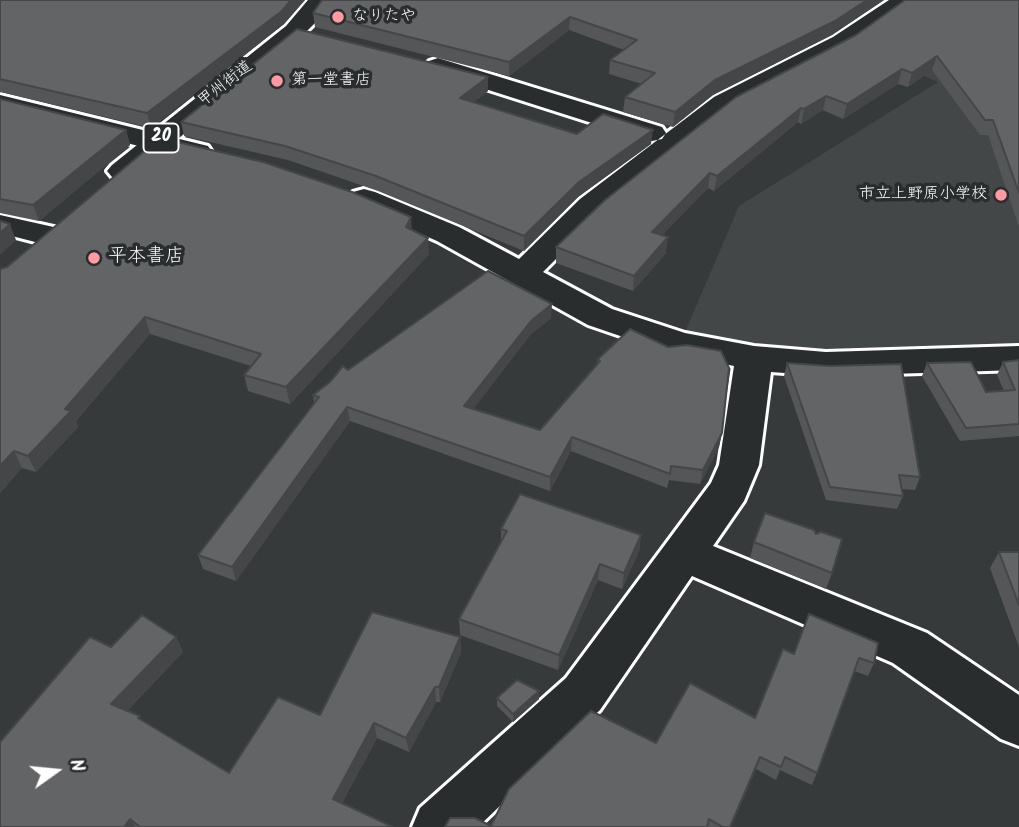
<!DOCTYPE html>
<meta charset="utf-8">
<style>
body{margin:0}
#map{position:relative;width:1019px;height:827px;overflow:hidden;background:#373a3b;font-family:Kalam,sans-serif}
canvas{display:block}
.north{position:absolute;left:21px;top:736px;width:70px;height:70px;-webkit-text-stroke:5px #2a2d2e;paint-order:stroke;rotate:75deg;font-size:19px;font-weight:700;line-height:28px;text-align:center;color:#fff}
.north::after{content:'';display:block;margin:auto;width:24px;height:32px;background:#fff;clip-path:polygon(50% 0,100% 100%,50% 72%,0 100%)}
</style>
<div id="map">
<canvas width="1019" height="827"></canvas>
<div class="north">N</div>
</div>
<script>
const g = document.querySelector('canvas').getContext('2d');
g.lineJoin = 'round';
function paint(path, color) {
  g.fillStyle = color;
  g.fill(path, 'evenodd');
}
function poly(rows) {
  const path = new Path2D();
  for (const r of rows) {
    path.moveTo(r[0], r[1]);
    for (let i = 2; i < r.length; i += 2) path.lineTo(r[i], r[i + 1]);
  }
  return path;
}
function strokePath(path, color, width, dash) {
  g.strokeStyle = color;
  g.lineWidth = width;
  g.lineCap = dash ? 'butt' : 'round';
  g.setLineDash(dash || []);
  g.stroke(path);
}
function write(font, color, halo, rows, align = 'center') {
  g.font = font + ' Kalam,"Klee One",sans-serif';
  g.lineWidth = 7;
  g.setLineDash([]);
  g.textBaseline = 'middle';
  g.strokeStyle = halo;
  g.fillStyle = color;
  for (const [text, x, y, turn = 0] of rows) {
    g.save();
    g.translate(x, y);
    g.rotate((+turn || 0) * Math.PI / 180);
    g.textAlign = isNaN(turn) ? turn : align;
    if (halo) g.strokeText(text, 0, 0);
    g.fillText(text, 0, 0);
    g.restore();
  }
}
const built = poly([
 [1019,0,1019,358,826,364,680,344,739,206,938,82,850,45]
]);
const minor = poly([
 [889,0,915,0,851,47,732,109,602,213,543,272,612,309,685,333,754,346,826,352,1019,346,1019,370,826,376,771,372,759,465,744,501,713,546,927,633,1019,695,1019,746,1001,739,893,663,692,576,600,710,478,827,412,827,420,808,566,678,711,483,719,465,734,366,667,352,588,325,437,241,353,204,349,198,353,192,364,189,375,192,459,227,519,259,580,199,714,97,833,37,889,0],
 [438,58,662,127,666,133,662,139,652,141,642,139,429,71,425,66,429,61,438,58],
 [0,95,208,146,212,152,208,158,198,161,0,111,0,95],
 [0,215,58,228,63,235,58,242,47,245,0,233,0,215]
]);
const highway = poly([
 [308,0,330,0,320,18,302,36,132,177,122,180,112,177,107,171,112,165,286,26,308,0]
]);
const wall = poly([
 [0,0,305,0,284,24,151,128,1,92,0,93],
 [322,0,884,0,832,35,713,95,673,127,623,112,625,97,642,84,609,74,610,60,624,50,569,30,509,76,315,27,313,13],
 [1019,0,1019,227,988,135,980,135,932,70,908,87,898,84,843,119,823,110,801,124,798,122,714,191,708,188,662,235,666,253,633,291,556,263,556,247,856,35],
 [488,91,474,102,577,134,651,144,578,197,524,251,378,191,288,160,184,136,181,122],
 [0,99,126,130,130,145,39,221,0,213],
 [412,229,429,254,290,404,248,391,244,375,251,366,150,334,76,421,78,427,36,472,22,468,0,493,0,269],
 [551,318,531,334,473,409,540,430,597,364,598,359,722,433,719,447,700,484,669,480,667,488,571,451,550,491,350,421,236,581,203,569,198,555,314,403,313,395,348,370],
 [1019,360,1019,436,960,441,922,376,927,363,986,392,1004,391,997,375,1003,362],
 [787,363,920,477,915,490,901,489,903,496,897,509,826,500,784,376],
 [501,529,641,535,639,551,622,589,598,580,558,670,460,635,459,619,501,542],
 [754,542,832,573,826,589,750,558],
 [999,552,1019,552,1019,647,990,568],
 [809,614,874,663,868,676,854,671,817,773,812,785,780,770,776,780,756,769,731,827,445,827,491,826,656,743,755,718,794,654],
 [176,637,183,652,127,711,229,773,320,715,460,637,461,652,440,702,436,702,409,752,377,738,342,803,394,827,0,827,111,647],
 [539,691,539,699,513,722,497,706,497,698]
]);
const shadedWall = poly([
 [291,0,305,0,284,24,151,128,147,113],
 [867,0,884,0,832,35,713,95,673,127,675,112,715,80],
 [570,17,569,30,509,76,509,62],
 [937,56,932,70,908,87,912,73],
 [902,69,898,84,843,119,847,104],
 [488,77,488,91,461,112,460,98],
 [826,96,823,110,801,124,804,109],
 [801,108,798,122,714,191,717,176],
 [126,130,130,145,39,221,33,205],
 [653,130,651,144,578,197,524,251,524,236,579,182],
 [710,173,708,188,650,248,652,232],
 [411,217,412,233,406,227],
 [10,224,16,240,0,255,0,233],
 [668,237,666,253,633,291,634,276],
 [428,238,429,254,290,404,286,387],
 [552,304,551,318,531,334,465,420,464,406,531,321],
 [145,317,150,334,76,421,78,427,36,472,28,456,65,409],
 [347,407,350,421,236,581,232,567],
 [722,433,719,447,700,484,703,470],
 [572,437,571,451,550,491,550,477],
 [14,451,22,468,0,493,0,466],
 [641,535,639,551,622,589,624,573],
 [600,564,598,580,558,670,559,655],
 [176,637,183,652,119,719,111,704],
 [460,637,461,652,440,702,439,687],
 [435,687,436,702,409,752,406,738],
 [539,691,539,699,513,722,513,714],
 [374,723,377,738,337,812,333,799],
 [130,819,135,827,124,827]
]);
const building = poly([
 [0,0,291,0,282,11,147,113,0,79,0,0],
 [322,0,867,0,835,21,715,80,675,112,625,97,655,73,610,60,637,40,570,17,509,62,313,13,322,0],
 [905,0,1019,0,1019,193,993,120,985,120,937,56,912,73,902,69,847,104,826,96,804,109,801,108,717,176,710,173,652,232,668,237,634,276,556,247,605,200,736,97,856,35,905,0],
 [297,29,488,77,460,98,577,134,603,114,653,130,579,182,524,236,376,176,285,146,181,122,297,29],
 [0,99,126,130,33,205,0,199,0,99],
 [160,138,263,162,352,192,411,217,406,227,428,238,286,387,244,375,261,354,145,317,65,409,71,411,28,456,14,451,0,466,0,269,7,267,160,138],
 [0,221,10,224,0,233,0,221],
 [488,271,552,304,531,321,464,406,540,430,600,361,598,359,630,329,668,347,687,345,721,351,729,368,722,433,703,470,671,466,670,474,572,437,550,477,347,407,232,567,198,555,319,397,313,395,330,382,343,366,348,370,488,271],
 [1019,360,1019,424,966,428,927,363,971,362,986,392,1015,390,1003,362,1019,360],
 [787,363,830,366,901,364,920,477,899,475,903,496,830,487,787,363],
 [520,494,641,535,624,573,600,564,559,655,459,619,507,531,501,529,520,494],
 [765,513,814,530,816,534,821,532,842,539,832,573,754,542,765,513],
 [999,552,1019,552,1019,605,999,552],
 [372,612,460,637,439,687,435,687,406,738,374,723,333,799,393,827,140,827,130,819,124,827,0,827,0,742,90,637,111,647,142,615,176,637,111,704,140,716,138,718,229,773,278,697,320,715,372,612],
 [809,614,878,643,874,663,859,658,817,773,785,757,781,767,760,757,730,827,723,827,709,819,707,827,445,827,450,818,475,818,491,826,509,789,591,711,656,743,690,683,755,718,783,649,794,654,809,614],
 [517,680,539,691,513,714,497,698,517,680]
]);
const markers = [
 [338,17,7,"#ff9aa2"],
 [277,81,7,"#ff9aa2"],
 [1001,195,7,"#ff9aa2"],
 [94,258,7,"#ff9aa2"]
];
const farPoinames = [
 ["なりたや",352,17],
 ["第一堂書店",291,81],
 ["市立上野原小学校",987,195,"right"]
];
const farStreetnames = [
 ["甲州街道",226,85,-38]
];
const shields = [
 [161,138,35]
];
const shieldNames = [
 ["20",161,138]
];
const poiNames = [
 ["平本書店",108,258]
];
paint(built, '#444748');
strokePath(minor, '#fff', 6);
strokePath(highway, '#fff', 6);
paint(minor, '#2a2d2e');
paint(highway, '#2a2d2e');
paint(wall, '#555657');
paint(shadedWall, '#454647');
paint(building, '#636465');
strokePath(building, '#454647', 2);
for (const [x, y, r, color] of markers) {
  const dot = new Path2D();
  dot.arc(x, y, r, 0, 2 * Math.PI);
  g.fillStyle = color;
  g.fill(dot);
  strokePath(dot, '#2a2d2e', 2.5);
}
write('16px', '#fff', '#2a2d2e', farPoinames, 'left');
write('16px', '#fff', '#2a2d2e', farStreetnames);
for (const [x, y, w] of shields) {
  const box = new Path2D();
  box.roundRect(x - w / 2, y - 14.5, w, 29, 5);
  g.fillStyle = '#2a2d2e';
  g.fill(box);
  strokePath(box, '#fff', 2);
}
write('bold 18px', '#fff', null, shieldNames);
write('19px', '#fff', '#2a2d2e', poiNames, 'left');
</script>
